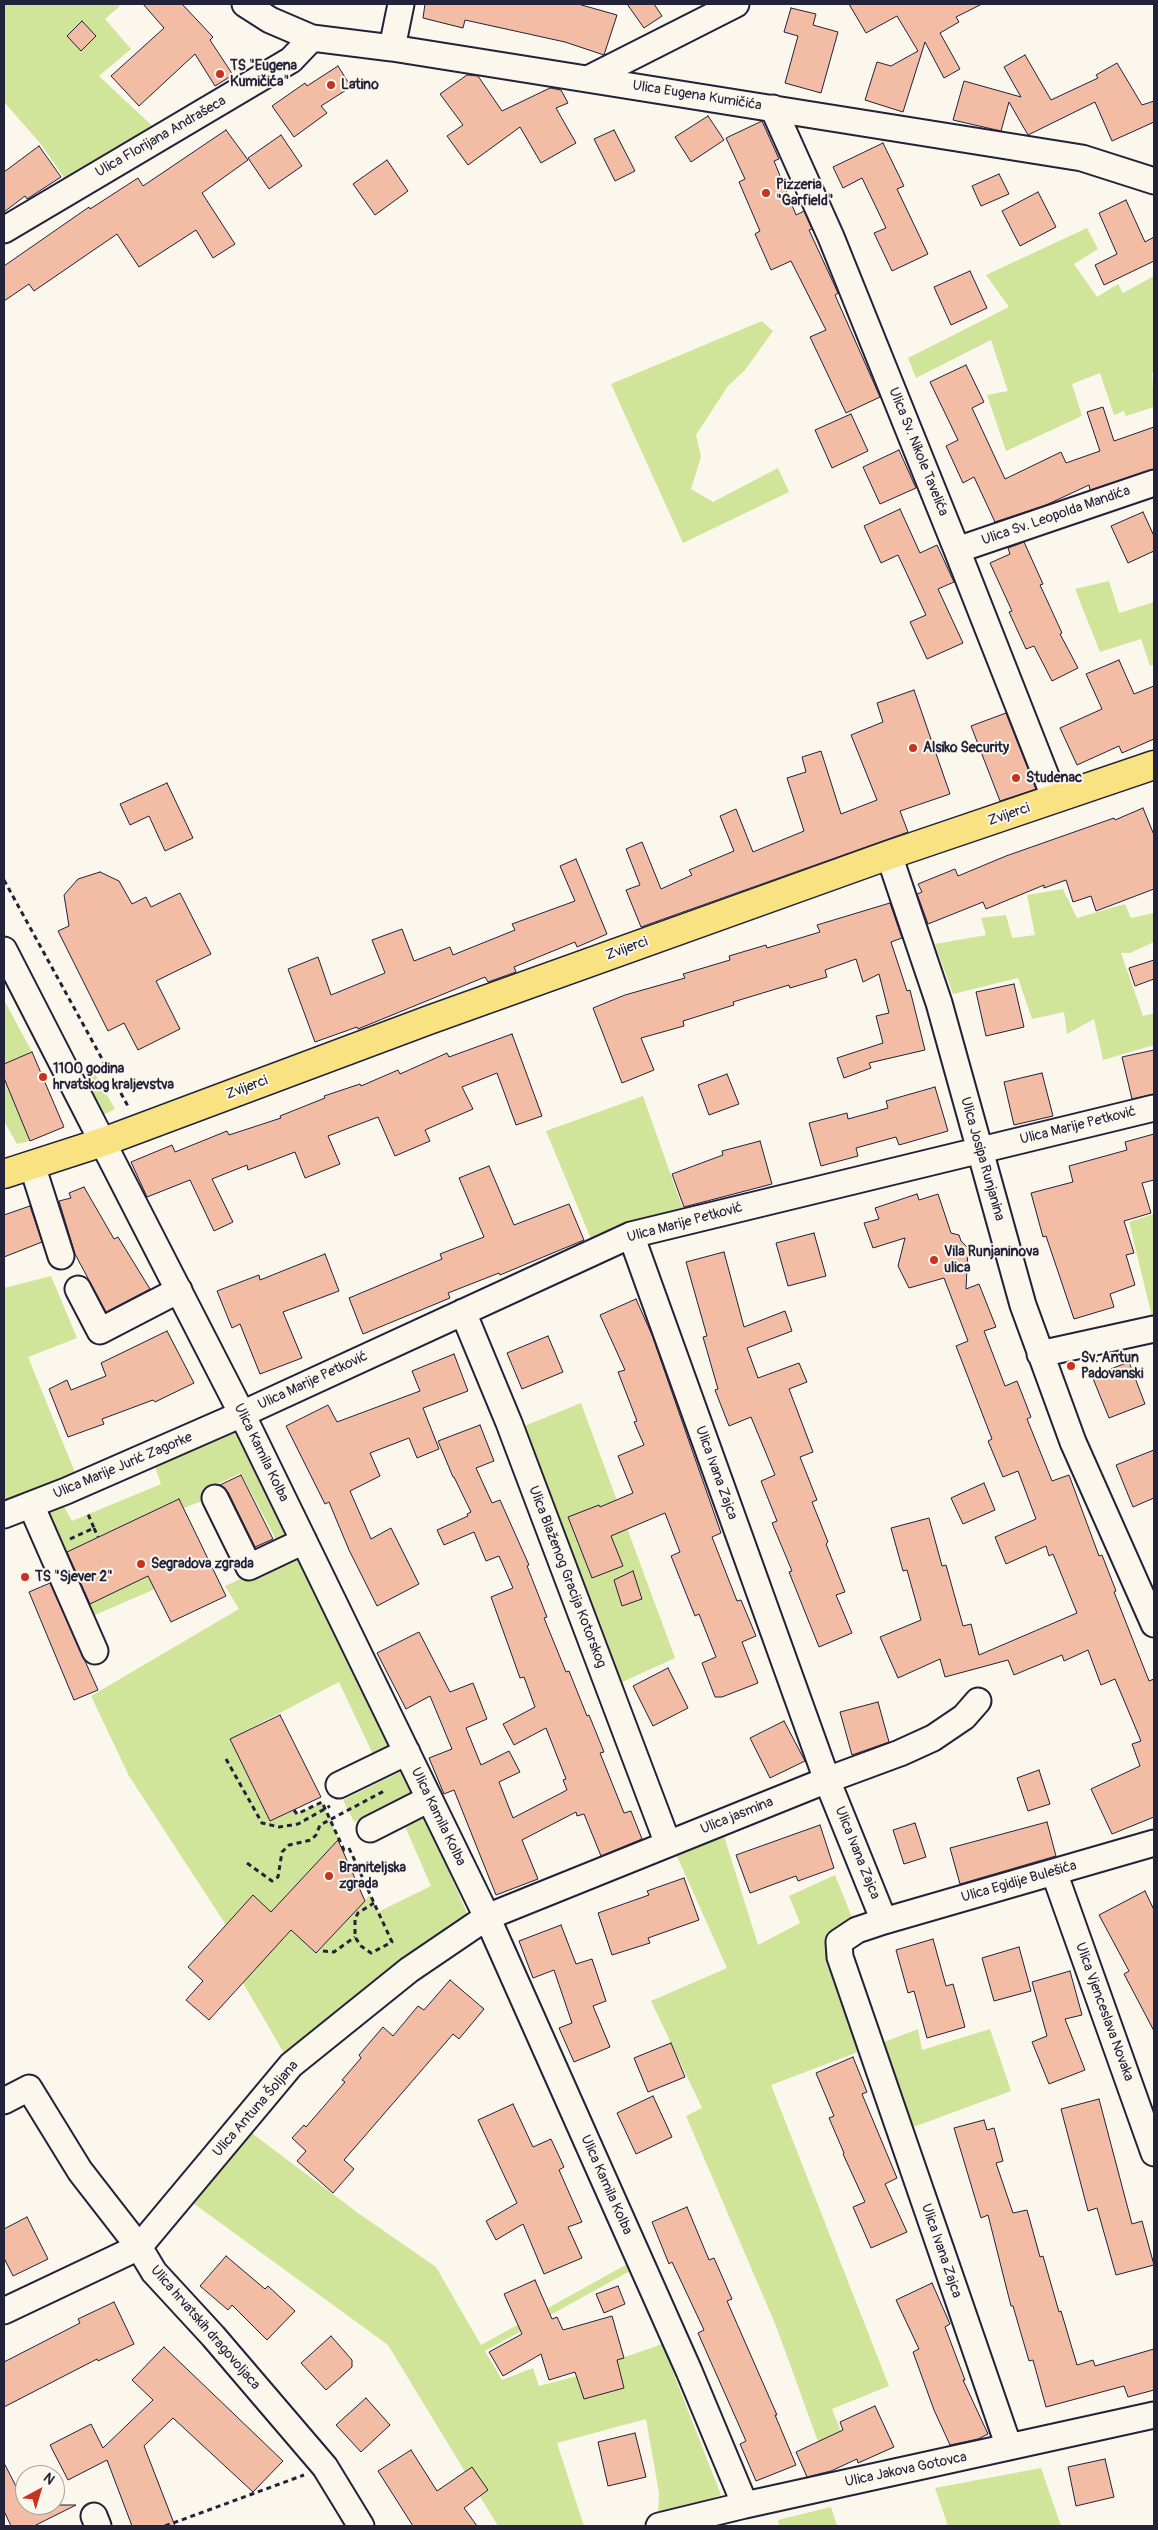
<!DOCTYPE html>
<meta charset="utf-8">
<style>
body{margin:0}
#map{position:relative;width:1158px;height:2530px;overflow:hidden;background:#fbf7ec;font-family:Pangolin,sans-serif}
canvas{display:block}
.frame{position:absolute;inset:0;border:5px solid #22223b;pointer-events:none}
.north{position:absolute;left:15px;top:2465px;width:50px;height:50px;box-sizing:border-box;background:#fbf7ec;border:1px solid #a4a2a5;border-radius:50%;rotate:39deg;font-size:14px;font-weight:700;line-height:20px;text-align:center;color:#22223b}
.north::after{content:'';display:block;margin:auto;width:18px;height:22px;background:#c8321e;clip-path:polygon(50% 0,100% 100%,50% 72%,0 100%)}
</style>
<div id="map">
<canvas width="1158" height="2530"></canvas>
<div class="frame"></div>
<div class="north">N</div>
</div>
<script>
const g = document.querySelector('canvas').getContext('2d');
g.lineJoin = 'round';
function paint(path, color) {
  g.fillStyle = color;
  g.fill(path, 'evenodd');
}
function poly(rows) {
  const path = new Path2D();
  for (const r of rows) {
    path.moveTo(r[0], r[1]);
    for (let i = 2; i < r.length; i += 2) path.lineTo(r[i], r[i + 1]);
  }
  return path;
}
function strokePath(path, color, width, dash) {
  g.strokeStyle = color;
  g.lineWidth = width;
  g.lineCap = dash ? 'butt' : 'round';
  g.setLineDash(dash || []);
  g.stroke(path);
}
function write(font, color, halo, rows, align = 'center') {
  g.font = font + ' Pangolin,sans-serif';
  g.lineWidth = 4;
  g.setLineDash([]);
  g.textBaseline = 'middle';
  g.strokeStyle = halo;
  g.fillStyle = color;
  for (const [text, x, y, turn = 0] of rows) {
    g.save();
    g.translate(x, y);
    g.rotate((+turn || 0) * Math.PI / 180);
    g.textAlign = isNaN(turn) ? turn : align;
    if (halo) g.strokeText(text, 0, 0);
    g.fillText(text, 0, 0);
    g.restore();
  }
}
const green = poly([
 [4,4,118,4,120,6,105,19,131,49,99,76,163,136,72,189,40,143,4,102],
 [1087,228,1098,249,1074,264,1097,297,1118,284,1123,293,1154,276,1154,372,1152,373,1154,407,1126,416,1124,411,1114,415,1100,373,1072,384,1082,416,1006,451,987,395,1008,391,991,340,916,378,908,358,1009,307,986,275],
 [762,321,773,331,745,370,728,386,696,435,701,457,691,489,713,502,778,468,789,492,683,543,611,384],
 [1109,581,1119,613,1154,602,1154,664,1150,666,1141,639,1100,652,1075,589],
 [1063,889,1077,918,1125,904,1131,918,1154,913,1154,942,1130,953,1121,953,1143,1016,1154,1013,1154,1045,1103,1060,1094,1019,1067,1034,1064,1012,1032,1019,1018,978,953,994,935,944,986,935,981,918,1006,915,1012,938,1035,935,1027,895],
 [4,1000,32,1052,15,1059,31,1097,15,1104,30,1141,17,1144,4,1121],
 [95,1074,115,1109,101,1116,82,1082],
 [643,1096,687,1221,596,1251,546,1131],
 [1154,1214,1154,1325,1129,1222],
 [51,1276,77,1338,28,1357,76,1475,4,1515,4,1288],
 [581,1403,675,1658,609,1688,512,1431],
 [242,1430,407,1752,378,1765,339,1682,230,1739,270,1821,294,1810,297,1814,322,1802,339,1839,271,1912,253,1895,226,1925,129,1776,91,1696,239,1609,225,1586,252,1574,282,1551,241,1473,214,1486,218,1495,184,1508,179,1499,66,1553,90,1604,148,1576,155,1589,81,1621,37,1518,63,1505,72,1521,161,1484,155,1467],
 [400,1772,412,1794,354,1822,343,1800],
 [424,1814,473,1927,291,2065,243,1983,291,1930,316,1953,370,1895,378,1912,431,1886,404,1824],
 [720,1823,758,1945,800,1923,789,1896,835,1875,857,1930,839,1942,871,2047,918,2029,922,2050,990,2029,1011,2091,900,2132,871,2047,771,2085,889,2386,832,2409,848,2449,824,2458,776,2326,686,2116,702,2108,651,2001,727,1968,672,1845],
 [241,2125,358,2213,436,2267,481,2345,638,2258,641,2265,485,2351,502,2380,533,2368,539,2386,577,2376,584,2399,624,2388,617,2360,662,2344,721,2495,658,2517,659,2493,646,2419,557,2443,584,2526,498,2526,388,2345,182,2195],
 [1041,2468,1061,2526,948,2526,935,2488],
 [831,2507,837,2526,779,2526,778,2520]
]);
const building = poly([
 [143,4,182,4,213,37,210,40,233,75,215,86,195,54,139,106,111,76,164,28,143,4],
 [425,4,578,4,617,15,604,55,565,42,465,20,463,28,423,18,425,4],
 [627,4,654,4,662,16,644,28,627,4],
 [849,4,982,4,956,17,959,22,940,33,960,69,944,78,925,42,903,112,865,100,877,62,891,66,918,51,897,16,866,33,849,4],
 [791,8,816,14,813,25,838,32,821,93,785,83,798,36,784,32,791,8],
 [82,21,96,36,81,51,67,36,82,21],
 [1025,55,1051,100,1098,78,1096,75,1117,63,1142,105,1154,101,1154,122,1112,141,1095,102,1028,135,1009,102,1001,131,953,120,964,81,1021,97,1004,67,1025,55],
 [338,66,351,87,321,106,327,113,294,137,272,106,305,83,307,86,338,66],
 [467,75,478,76,502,111,550,88,561,90,568,103,556,108,576,143,541,163,520,127,468,165,447,136,463,125,440,94,467,75],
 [708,116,724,140,691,162,675,137,708,116],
 [762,121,779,159,774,161,796,215,804,211,812,229,809,230,838,293,835,295,880,397,846,413,810,337,826,330,791,261,771,270,755,234,760,231,739,182,745,179,726,138,762,121],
 [226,130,248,160,202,193,235,244,213,258,196,230,139,267,117,234,34,291,29,284,4,301,4,266,89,207,90,209,138,178,143,186,226,130],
 [614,130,635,171,615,181,594,139,614,130],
 [281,135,302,166,269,189,248,158,281,135],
 [883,143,904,186,897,189,928,254,892,271,874,233,886,228,862,178,843,188,833,167,883,143],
 [39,146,61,177,27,199,25,196,4,212,4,172,39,146],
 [387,160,408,191,375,215,353,184,387,160],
 [999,174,1009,194,981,206,972,186,999,174],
 [1038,192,1056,227,1020,246,1002,211,1038,192],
 [1126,200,1145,242,1154,237,1154,261,1104,285,1095,265,1117,254,1099,213,1126,200],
 [970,271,987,308,951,325,934,287,970,271],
 [966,365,984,402,972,408,1005,479,1061,452,1066,463,1100,451,1087,412,1103,407,1114,441,1154,427,1154,469,1090,490,1089,485,1046,505,995,522,974,477,963,483,946,446,958,440,930,382,966,365],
 [851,414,868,451,832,468,815,430,851,414],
 [899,450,916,488,880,504,863,467,899,450],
 [900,509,920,553,937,545,954,582,938,589,963,643,927,659,910,622,926,615,898,555,881,563,864,526,900,509],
 [1143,512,1154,536,1154,551,1128,563,1111,526,1143,512],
 [1024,542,1043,584,1040,585,1062,633,1060,634,1078,668,1052,681,1034,646,1026,649,1009,612,1012,611,990,563,1010,554,1008,548,1024,542],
 [1119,660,1134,694,1154,686,1154,739,1122,753,1119,746,1077,765,1060,728,1102,709,1086,674,1119,660],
 [914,690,950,794,900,811,908,832,641,927,626,890,640,885,626,849,642,842,661,889,692,875,689,870,734,851,720,816,736,809,753,852,804,831,787,778,806,772,802,757,821,751,841,814,877,800,851,735,883,722,877,703,914,690],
 [1006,713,1036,789,1000,801,971,726,1006,713],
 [167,783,193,838,165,851,149,816,130,825,120,804,167,783],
 [1143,808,1154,835,1154,889,1096,911,1091,896,1073,902,1066,880,1044,888,1044,885,986,909,983,902,928,924,917,894,922,892,918,884,955,869,958,876,1006,856,1114,818,1115,820,1143,808],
 [576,859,607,934,577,947,575,942,514,967,516,972,488,982,485,977,358,1029,357,1027,315,1042,288,969,318,957,331,995,385,973,372,940,402,929,414,961,450,947,453,955,515,930,512,924,575,901,560,866,576,859],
 [100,872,119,881,132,904,146,897,151,907,180,893,211,954,156,981,180,1029,138,1050,124,1023,108,1031,58,931,69,926,64,895,78,879,100,872],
 [890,903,902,938,891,942,907,991,910,990,925,1050,869,1063,871,1068,844,1078,837,1058,883,1043,876,1016,889,1013,879,974,863,982,856,959,825,970,827,977,790,988,789,985,733,1002,734,1005,683,1021,684,1026,641,1038,654,1070,622,1083,593,1008,625,995,685,978,683,974,730,960,729,956,766,945,767,948,820,932,817,925,890,903],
 [1154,960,1154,979,1135,986,1129,968,1154,960],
 [1014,984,1024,1027,986,1036,976,992,1014,984],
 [512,1034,542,1116,516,1125,497,1073,462,1087,473,1109,425,1130,430,1141,395,1156,378,1117,328,1136,340,1164,305,1178,295,1152,248,1170,247,1165,212,1179,233,1222,214,1231,190,1180,147,1197,131,1162,172,1145,175,1152,227,1131,229,1135,281,1118,280,1116,325,1098,324,1096,360,1084,361,1086,398,1070,400,1074,447,1053,449,1057,512,1034],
 [1154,1050,1154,1094,1132,1099,1122,1057,1154,1050],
 [32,1052,64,1127,30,1141,4,1078,4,1064,32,1052],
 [1042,1073,1053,1116,1014,1125,1004,1082,1042,1073],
 [727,1074,739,1104,709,1115,698,1085,727,1074],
 [935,1087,948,1131,899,1145,896,1137,856,1148,858,1156,821,1166,809,1123,847,1113,848,1119,888,1108,886,1101,935,1087],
 [1154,1134,1154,1180,1142,1183,1151,1213,1124,1221,1134,1253,1126,1255,1135,1285,1110,1294,1114,1307,1074,1319,1046,1236,1043,1237,1031,1193,1073,1182,1069,1166,1127,1150,1125,1142,1154,1134],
 [760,1141,772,1184,684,1207,672,1174,723,1155,722,1151,760,1141],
 [489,1166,514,1225,569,1204,584,1240,500,1275,499,1273,448,1293,450,1298,363,1334,349,1298,442,1259,440,1254,484,1237,459,1178,489,1166],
 [84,1187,114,1239,118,1237,150,1289,106,1312,75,1254,59,1201,71,1198,69,1193,84,1187],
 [917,1194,919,1200,938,1194,951,1233,959,1235,961,1241,968,1248,966,1289,979,1284,996,1327,984,1331,1005,1386,1017,1381,1031,1417,1027,1419,1052,1481,1069,1475,1099,1556,1102,1555,1116,1591,1114,1592,1149,1681,1154,1679,1154,1817,1112,1834,1091,1789,1140,1766,1132,1744,1141,1741,1115,1679,1101,1685,1088,1650,1064,1661,1062,1655,1014,1675,1008,1660,945,1677,940,1659,898,1678,880,1637,921,1620,907,1570,903,1571,891,1528,929,1518,942,1566,946,1565,963,1626,971,1624,979,1655,1077,1613,1053,1554,1049,1556,1046,1546,1006,1564,995,1537,1036,1519,1018,1471,1003,1477,988,1441,992,1439,956,1346,968,1341,944,1278,909,1288,898,1266,905,1238,873,1248,864,1223,879,1219,875,1208,917,1194],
 [30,1206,42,1242,4,1257,4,1215,30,1206],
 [814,1233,826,1276,788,1286,776,1243,814,1233],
 [724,1252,744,1327,785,1311,792,1331,747,1348,758,1378,799,1363,807,1382,789,1389,813,1452,800,1457,817,1500,812,1502,828,1542,826,1544,845,1592,836,1595,852,1633,819,1647,789,1572,792,1571,772,1523,777,1521,761,1481,775,1475,751,1417,729,1426,715,1390,718,1389,703,1337,707,1336,686,1262,724,1252],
 [325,1254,339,1291,283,1312,302,1358,260,1374,240,1324,232,1328,217,1291,259,1275,260,1280,325,1254],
 [636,1299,652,1335,721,1533,712,1537,737,1601,741,1600,756,1636,742,1642,758,1683,722,1697,715,1697,702,1663,716,1657,699,1614,695,1616,671,1556,680,1552,665,1513,611,1536,623,1566,592,1578,568,1517,599,1505,600,1507,633,1493,618,1456,644,1445,634,1422,637,1421,618,1372,625,1370,600,1315,636,1299],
 [167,1331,194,1383,155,1402,153,1400,102,1419,104,1424,68,1437,49,1389,67,1380,71,1390,106,1376,101,1363,167,1331],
 [548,1336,563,1372,522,1389,507,1353,548,1336],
 [454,1354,468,1391,423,1408,439,1449,417,1458,409,1438,370,1453,380,1476,350,1491,371,1539,391,1528,419,1584,377,1606,349,1550,329,1502,325,1504,286,1426,328,1405,337,1422,420,1391,412,1371,454,1354],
 [1129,1362,1145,1404,1109,1418,1092,1376,1129,1362],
 [480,1425,494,1461,476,1468,492,1503,500,1500,529,1565,527,1566,547,1617,544,1618,566,1672,569,1671,587,1716,589,1715,604,1752,600,1753,624,1813,631,1811,642,1839,601,1856,584,1814,577,1816,576,1812,522,1840,538,1879,496,1895,454,1790,444,1794,429,1758,452,1749,430,1696,406,1709,377,1653,419,1632,450,1692,473,1683,487,1719,466,1728,481,1765,509,1751,520,1772,499,1782,513,1818,567,1790,563,1780,566,1779,546,1728,514,1745,503,1724,535,1707,524,1677,520,1678,491,1597,513,1588,499,1556,486,1561,474,1532,444,1545,437,1530,468,1516,467,1514,471,1512,454,1477,453,1477,438,1441,480,1425],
 [1154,1450,1154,1498,1133,1507,1116,1465,1154,1450],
 [241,1475,273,1539,255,1547,228,1492,220,1485,241,1475],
 [984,1483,995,1510,963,1524,951,1498,984,1483],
 [179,1499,226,1596,171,1622,148,1576,90,1604,67,1552,179,1499],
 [633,1571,642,1599,622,1606,614,1580,633,1571],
 [50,1583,98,1690,74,1700,29,1592,50,1583],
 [668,1668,688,1708,653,1726,633,1686,668,1668],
 [878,1702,889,1742,852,1755,840,1712,878,1702],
 [280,1715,321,1797,270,1821,230,1739,280,1715],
 [784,1721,805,1761,770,1778,750,1738,784,1721],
 [1039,1770,1050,1804,1028,1811,1017,1778,1039,1770],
 [1047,1822,1056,1856,960,1884,950,1848,1047,1822],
 [915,1823,926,1857,904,1864,893,1830,915,1823],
 [820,1825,834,1868,798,1881,796,1876,750,1893,736,1855,820,1825],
 [338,1840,365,1901,316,1953,291,1930,209,2020,186,2000,203,1981,188,1967,253,1895,271,1912,338,1840],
 [684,1878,699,1920,648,1938,650,1943,612,1955,598,1913,649,1895,647,1891,684,1878],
 [1145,1891,1154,1910,1154,2031,1124,1974,1129,1971,1099,1915,1145,1891],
 [561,1925,576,1964,592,1959,606,2001,593,2006,610,2047,574,2062,559,2028,572,2023,554,1970,533,1978,519,1941,561,1925],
 [933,1939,946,1986,953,1984,965,2027,927,2038,914,1991,908,1993,896,1950,933,1939],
 [1019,1947,1031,1991,994,2001,982,1958,1019,1947],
 [1070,1971,1082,2015,1065,2019,1085,2070,1049,2084,1032,2042,1047,2036,1032,1982,1070,1971],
 [450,1980,484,2009,459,2039,453,2034,344,2160,354,2169,333,2193,297,2161,306,2151,292,2138,304,2125,306,2127,345,2082,342,2080,361,2058,359,2055,383,2027,393,2036,418,2006,424,2010,450,1980],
 [671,2043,685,2077,648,2092,634,2058,671,2043],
 [853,2057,867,2092,862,2094,897,2178,885,2184,907,2232,871,2248,853,2207,865,2202,843,2154,844,2153,829,2118,834,2116,816,2073,853,2057],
 [653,2096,672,2137,636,2154,617,2113,653,2096],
 [1099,2099,1132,2224,1142,2221,1154,2265,1116,2275,1097,2208,1088,2211,1061,2109,1099,2099],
 [513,2104,533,2147,551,2139,564,2167,559,2170,582,2222,568,2227,582,2258,544,2274,523,2224,496,2240,486,2221,517,2203,478,2120,513,2104],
 [984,2120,987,2130,994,2128,1003,2161,996,2163,1013,2213,1027,2210,1040,2257,1043,2256,1059,2312,1061,2311,1077,2365,1093,2360,1095,2366,1154,2349,1154,2390,1128,2397,1124,2386,1046,2407,1033,2360,1029,2361,1013,2306,1011,2306,988,2215,981,2218,954,2128,984,2120],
 [687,2207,709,2260,714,2258,732,2299,727,2301,777,2415,775,2415,796,2465,756,2481,740,2444,746,2441,698,2333,704,2330,672,2262,669,2264,652,2222,687,2207],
 [27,2217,48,2259,13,2276,4,2258,4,2229,27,2217],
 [226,2256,265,2289,268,2286,295,2311,267,2340,232,2305,228,2310,200,2286,226,2256],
 [535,2280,552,2319,557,2317,563,2330,612,2316,624,2358,617,2360,624,2388,584,2399,575,2372,549,2380,541,2354,503,2376,489,2352,522,2334,504,2294,535,2280],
 [932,2283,950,2324,945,2327,965,2380,963,2380,988,2434,978,2439,950,2445,934,2410,913,2352,919,2349,896,2300,932,2283],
 [618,2286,625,2304,604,2313,596,2294,618,2286],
 [114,2302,134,2344,98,2361,97,2359,4,2407,4,2362,80,2323,78,2319,114,2302],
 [331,2336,352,2360,352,2367,326,2390,301,2363,331,2336],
 [164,2347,283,2461,253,2492,173,2418,144,2446,175,2526,132,2526,107,2460,68,2480,50,2445,91,2424,103,2448,153,2400,132,2380,164,2347],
 [366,2398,390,2425,361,2452,336,2425,366,2398],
 [875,2406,894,2447,858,2463,857,2459,831,2471,807,2477,796,2452,843,2430,840,2422,875,2406],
 [635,2433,646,2477,608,2486,598,2442,635,2433],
 [411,2450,437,2491,472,2467,488,2490,464,2508,477,2526,413,2526,378,2471,411,2450],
 [1105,2459,1114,2497,1076,2506,1068,2467,1105,2459],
 [4,2463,18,2490,25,2486,25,2505,76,2505,34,2526,11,2526,4,2511,4,2463]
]);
const path = poly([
 [4,880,129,1108],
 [94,1528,98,1537],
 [70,1539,94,1528,88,1514],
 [226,1759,262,1823,279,1827,298,1824,330,1806],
 [294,1810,297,1814,322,1802,344,1850,348,1848],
 [349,1848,374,1903,392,1942,371,1953,361,1946,355,1937,355,1919,358,1913,374,1903],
 [247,1863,272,1881,278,1877,282,1852,289,1845,311,1840,316,1835,320,1825,386,1790],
 [323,1951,334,1952,355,1937],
 [165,2526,304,2475]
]);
const minor = poly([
 [245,4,270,20,312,38,392,48,1082,158,1154,181],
 [392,48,401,4],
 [588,79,736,4],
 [773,108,831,237,957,550,1055,799],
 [4,230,291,60,312,38],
 [957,550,1154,483],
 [889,855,939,1003,1023,1305,1073,1442,1154,1624],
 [4,950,242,1414,487,1917,689,2371,745,2505],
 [32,1165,61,1256],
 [631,1235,827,1780,884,1921,857,1930,839,1942,840,1957,1009,2447],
 [78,1289,100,1331,179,1290],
 [463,1312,509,1423,668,1844],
 [1040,1354,1154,1329],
 [215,1498,249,1567,304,1541],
 [31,1505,95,1651],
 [4,1515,66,1491,242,1414,631,1235,1154,1108],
 [339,1785,407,1752],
 [370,1829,429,1799],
 [1054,1872,1154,2153],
 [884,1921,1154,1843],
 [4,2101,29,2088,80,2171,139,2247,291,2065,409,1970,487,1917,827,1780,900,1753,933,1738,964,1717,978,1701],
 [4,2311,139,2247,154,2272,213,2336,325,2467,361,2526],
 [94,2516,98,2526],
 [659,2526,745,2505,1154,2415]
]);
const major = poly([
 [4,1174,103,1142,429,1020,889,855,1154,765]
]);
const markers = [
 [220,74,5,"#c8321e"],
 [331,85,5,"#c8321e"],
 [766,193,5,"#c8321e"],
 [913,748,5,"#c8321e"],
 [1016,778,5,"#c8321e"],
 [43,1077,5,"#c8321e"],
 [934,1260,5,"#c8321e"],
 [1071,1366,5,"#c8321e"],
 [141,1564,5,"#c8321e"],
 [25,1577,5,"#c8321e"],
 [329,1876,5,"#c8321e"]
];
const poiNames = [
 ["TS \"Eugena",230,66],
 ["Kumičića\"",230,82],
 ["Latino",341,85],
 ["Pizzeria",776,185],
 ["\"Garfield\"",776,201],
 ["Alsiko Security",923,748],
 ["Studenac",1026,778],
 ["1100 godina",53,1069],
 ["hrvatskog kraljevstva",53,1085],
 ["Vila Runjaninova",944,1252],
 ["ulica",944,1268],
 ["Sv. Antun",1081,1358],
 ["Padovanski",1081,1374],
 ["Segradova zgrada",151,1564],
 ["TS \"Sjever 2\"",35,1577],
 ["Braniteljska",339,1868],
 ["zgrada",339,1884]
];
const streetNames = [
 ["Ulica Eugena Kumičića",697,96,9],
 ["Ulica Florijana Andrašeca",161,137,-30],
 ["Ulica Sv. Nikole Tavelića",918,452,68],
 ["Ulica Sv. Leopolda Mandića",1056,516,-19],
 ["Zvijerci",1009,815,-19],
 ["Zvijerci",627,949,-20],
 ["Zvijerci",247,1088,-21],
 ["Ulica Marije Petković",1078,1126,-14],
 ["Ulica Josipa Runjanina",982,1159,74],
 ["Ulica Marije Petković",685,1223,-15],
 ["Ulica Marije Petković",313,1381,-25],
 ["Ulica Kamila Kolba",261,1453,64],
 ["Ulica Marije Jurić Zagorke",123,1466,-23],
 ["Ulica Ivana Zajca",716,1473,70],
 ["Ulica Blaženog Gracija Kotorskog",567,1577,69],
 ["Ulica jasmina",737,1816,-22],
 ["Ulica Kamila Kolba",438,1817,64],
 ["Ulica Ivana Zajca",857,1853,68],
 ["Ulica Egidije Bulešića",1019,1882,-16],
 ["Ulica Vjenceslava Novaka",1104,2012,70],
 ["Ulica Antuna Šoljana",256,2109,-49],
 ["Ulica Kamila Kolba",606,2185,66],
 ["Ulica Ivana Zajca",941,2251,71],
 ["Ulica hrvatskih dragovoljaca",205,2328,49],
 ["Ulica Jakova Gotovca",906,2470,-12]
];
paint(green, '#d0e59a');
paint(building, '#f2bca5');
strokePath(building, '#22223b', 1);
strokePath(minor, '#22223b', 29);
strokePath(major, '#22223b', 31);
strokePath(path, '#22223b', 3, [5, 4]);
strokePath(minor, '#fbf7ec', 25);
strokePath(major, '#f8e281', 28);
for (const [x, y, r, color] of markers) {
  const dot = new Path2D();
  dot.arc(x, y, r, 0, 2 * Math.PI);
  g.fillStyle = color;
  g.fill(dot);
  strokePath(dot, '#fbf7ec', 2);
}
write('bold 14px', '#22223b', '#fbf7ec', poiNames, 'left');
write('14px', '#22223b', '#fbf7ec', streetNames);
</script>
